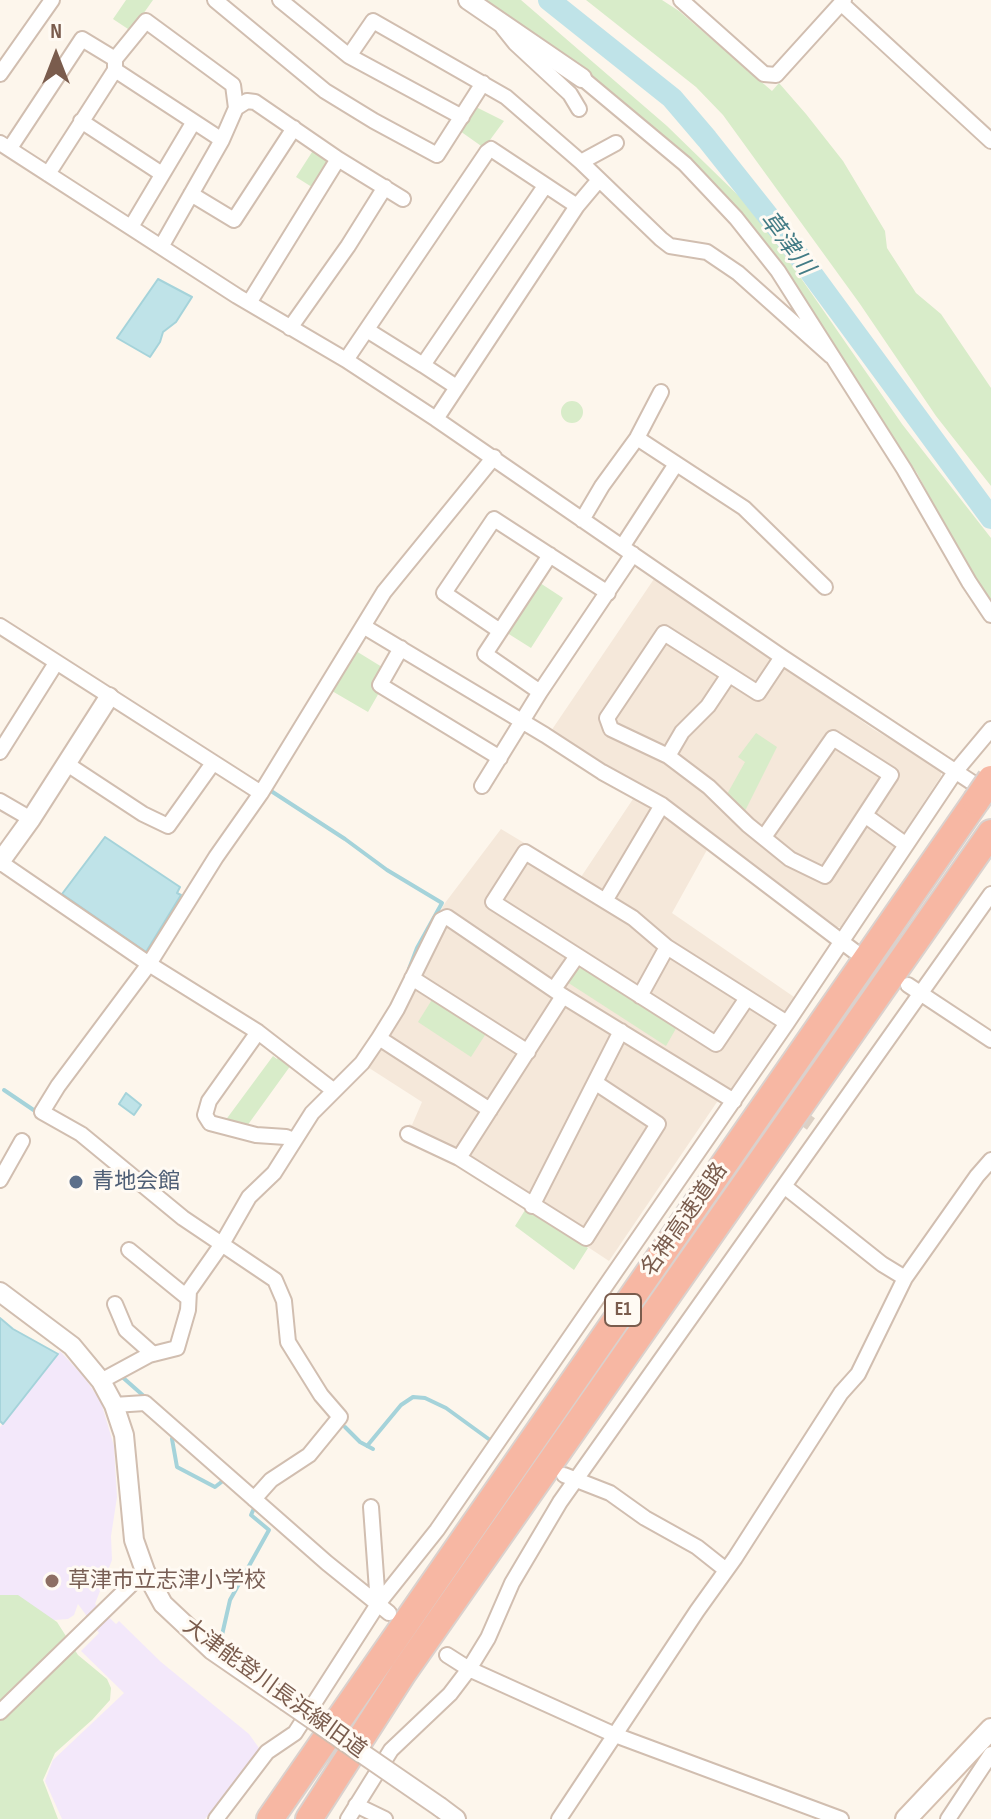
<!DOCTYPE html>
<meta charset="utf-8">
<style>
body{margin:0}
#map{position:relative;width:991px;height:1819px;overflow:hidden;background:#fdf6ec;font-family:"Sofia Sans Condensed",sans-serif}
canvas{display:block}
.north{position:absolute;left:16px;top:16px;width:80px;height:80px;-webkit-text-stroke:6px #fffaf3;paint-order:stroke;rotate:0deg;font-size:22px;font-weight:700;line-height:32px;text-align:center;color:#7a5c4d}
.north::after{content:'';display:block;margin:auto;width:28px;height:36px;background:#7a5c4d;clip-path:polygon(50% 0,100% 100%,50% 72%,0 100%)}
</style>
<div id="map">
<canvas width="991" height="1819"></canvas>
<div class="north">N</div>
</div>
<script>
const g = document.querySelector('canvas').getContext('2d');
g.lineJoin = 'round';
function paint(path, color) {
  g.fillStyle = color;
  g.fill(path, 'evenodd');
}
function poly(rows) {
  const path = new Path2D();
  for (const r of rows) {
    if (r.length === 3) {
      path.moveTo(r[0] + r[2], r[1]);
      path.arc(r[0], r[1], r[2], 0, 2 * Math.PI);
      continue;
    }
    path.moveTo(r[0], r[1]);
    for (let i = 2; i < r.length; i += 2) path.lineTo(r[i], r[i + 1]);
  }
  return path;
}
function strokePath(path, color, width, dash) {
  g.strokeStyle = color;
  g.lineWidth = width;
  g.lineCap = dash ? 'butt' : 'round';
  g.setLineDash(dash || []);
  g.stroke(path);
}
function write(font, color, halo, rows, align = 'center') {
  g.font = font + ' "Sofia Sans Condensed","Noto Sans JP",sans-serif';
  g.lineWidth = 6;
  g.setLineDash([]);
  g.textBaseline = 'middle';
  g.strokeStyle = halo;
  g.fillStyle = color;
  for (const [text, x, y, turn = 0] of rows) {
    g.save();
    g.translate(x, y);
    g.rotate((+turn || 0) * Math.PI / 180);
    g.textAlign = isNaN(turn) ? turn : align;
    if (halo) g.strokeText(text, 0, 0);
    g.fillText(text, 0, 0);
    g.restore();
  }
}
const residential = poly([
 [656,576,873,729,941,769,941,776,842,927,834,927,664,802,551,731],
 [640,798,708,848,672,913,797,999,735,1086,717,1102,609,1261,500,1189,484,1183,471,1172,405,1139,409,1124,412,1125,422,1102,366,1066,374,1038,409,972,419,947,445,903,501,829,581,877,633,799]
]);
const education = poly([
 [60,1351,85,1378,101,1402,114,1446,117,1497,111,1536,112,1560,95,1604,116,1624,119,1621,161,1662,249,1734,259,1748,258,1754,205,1819,62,1819,45,1781,53,1760,124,1693,81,1651,99,1633,78,1604,74,1615,68,1619,0,1624,0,1427]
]);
const green = poly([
 [126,0,153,0,131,31,113,19],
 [485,0,521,0,667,126,746,203,778,245,902,424,991,538,991,601,965,563,917,473,881,422,801,294,743,217,714,184,647,122],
 [586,0,662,0,679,11,772,91,779,83,806,114,843,161,885,231,887,248,916,293,941,314,991,388,991,486,936,416,860,304,723,115,696,87],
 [476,107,504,121,484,148,460,131],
 [314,149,329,159,331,165,315,189,296,177],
 [572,412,11],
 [537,581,563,598,531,648,504,631],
 [356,651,382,667,372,686,380,691,368,712,332,691],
 [756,733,777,747,744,813,726,796,745,762,738,757],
 [584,968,678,1025,666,1046,567,982,575,969],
 [433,998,487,1032,471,1057,418,1022],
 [273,1056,277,1059,279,1056,291,1065,247,1126,225,1121],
 [527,1207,588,1248,574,1270,515,1226],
 [0,1595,18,1595,57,1622,78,1655,107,1679,111,1688,110,1700,92,1720,55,1753,43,1780,58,1819,0,1819]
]);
const water = poly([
 [158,279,192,297,176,322,163,332,160,342,150,357,117,338,158,279],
 [105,837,180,887,177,893,181,895,146,952,62,894,105,837],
 [126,1093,141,1105,134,1115,119,1104,126,1093],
 [0,1318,13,1329,58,1354,3,1424,0,1421,0,1318]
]);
const stream = poly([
 [268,789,345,839,387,870,442,903,417,948,409,969],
 [4,1090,38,1113],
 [120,1375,146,1398],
 [345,1427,360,1442,373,1449],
 [174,1433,172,1439,177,1467,215,1487,224,1480],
 [367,1446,401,1405,413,1397,425,1398,446,1408,490,1440],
 [222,1635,230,1600,269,1530,251,1515,255,1506]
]);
const river = poly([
 [549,0,672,98,707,139,784,236,991,518]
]);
const minorTunnel = poly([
 [768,1094,811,1124],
 [517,1439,555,1468]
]);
const minor = poly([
 [215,0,325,91,374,121,437,155,483,83],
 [280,0,349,56,373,21,506,97,581,162,661,239,670,246,707,252,738,273,831,356],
 [681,0,764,74,776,75,844,0],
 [841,3,991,141],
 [503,28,515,43,570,94,579,109],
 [349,56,462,117],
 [115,70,115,59,146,21,233,85,236,108,247,101,255,102,338,159,403,199],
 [0,74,52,0],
 [582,78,685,164,736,218,778,271,904,469,969,582,991,615],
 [81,121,162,174],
 [222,140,236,108],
 [0,143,237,296,346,360,436,419,782,657,988,793],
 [10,148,82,39,115,59],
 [581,162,616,143],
 [48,174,115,70,222,140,161,247],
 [191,194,234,220,294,128],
 [131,227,193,123],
 [249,303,338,159],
 [290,328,348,246,385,187],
 [367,330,423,365],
 [346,360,487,152,491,149,577,206],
 [455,386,423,365,545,186],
 [436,419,577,206,598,181],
 [637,438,744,508,825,587],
 [582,520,602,486,637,438,661,392],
 [622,547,676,464],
 [0,626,261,793],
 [363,626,545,735,602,772,662,805,854,951],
 [500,631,444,593,494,519,608,593],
 [401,648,380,685,500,758],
 [540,692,485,654,550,555],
 [0,752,56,663],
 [668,756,682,732,708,706,728,676],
 [67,764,143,814,168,826,213,763],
 [482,786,540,692,633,554],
 [0,801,31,819],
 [866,816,905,844],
 [764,837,833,738,891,775,825,876,790,859,748,825,709,787,668,756,611,729,607,718,664,633,758,693,782,657],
 [0,862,149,964,258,1032,333,1090],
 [605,901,662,805],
 [412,978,528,1052],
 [908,985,991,1040],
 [554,989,577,956],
 [640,996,667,947],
 [747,998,716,1044,493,902,525,852,633,918,667,947,787,1023],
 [258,1032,209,1101,205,1115,210,1123,256,1135,286,1137,293,1140],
 [379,1038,490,1110],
 [408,1134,459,1158,586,1238,658,1124,596,1083],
 [459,1158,563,996],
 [0,1180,22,1141],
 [784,1186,882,1264,905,1278],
 [532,1206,621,1031],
 [129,1250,188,1298],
 [115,1304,126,1330,153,1354],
 [101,1381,149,1355,177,1348,188,1310,189,1291,222,1244,249,1197,274,1173,312,1113,362,1063,379,1038,397,1009,441,920,447,917,563,996,734,1101],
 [114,1405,145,1403,327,1563,389,1613],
 [564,1475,610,1493,645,1518,697,1547,726,1570],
 [254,1499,271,1480,309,1455,340,1417,321,1395,288,1342,284,1301,275,1280,183,1218,81,1134,42,1112,58,1086,149,964,216,857,261,793,384,592,494,457],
 [371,1507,378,1604],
 [447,1655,469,1669,615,1735,841,1819],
 [0,1712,145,1571],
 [356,1805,385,1819],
 [216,1819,267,1752,295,1733,378,1604,437,1530,787,1023,955,772,991,729],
 [348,1819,391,1750,450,1694,469,1669,488,1638,512,1583,560,1502,991,894],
 [559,1819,697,1611,735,1558,841,1393,858,1374,905,1278,977,1176,991,1160],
 [948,1819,991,1754]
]);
const tertiary = poly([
 [468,0,582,78],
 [0,862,31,819,109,697],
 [0,1292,72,1346,101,1381,114,1405,124,1435,134,1540,145,1571,163,1604,212,1650,286,1701],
 [440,1807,456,1819]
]);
const secondary = poly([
 [906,1819,991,1729]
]);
const motorway = poly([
 [270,1819,976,801],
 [309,1819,403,1673,991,833]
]);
const tertiaryBridge = poly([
 [286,1701,440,1807]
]);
const motorwayBridge = poly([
 [976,801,991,779]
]);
const markers = [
 [76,1182,8,"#5c6f8a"],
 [52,1581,8,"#8d6e63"]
];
const shields = [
 [623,1310,36]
];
const shieldNames = [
 ["E1",623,1310]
];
const serviceNames = [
 ["青地会館",92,1182]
];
const streetNames = [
 ["名神高速道路",685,1220,-55],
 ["大津能登川長浜線旧道",274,1689,36]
];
const educationNames = [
 ["草津市立志津小学校",68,1581]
];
const waterNames = [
 ["草津川",786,244,53]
];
paint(residential, '#f5e8da');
paint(education, '#f3e8fa');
paint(green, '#d8ecc9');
paint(water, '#bfe3e8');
strokePath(water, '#a5d3da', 2);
strokePath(stream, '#a5d3da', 4);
strokePath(river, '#bfe3e8', 22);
strokePath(minorTunnel, '#dcd0c4', 14, [14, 7]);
strokePath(minor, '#d1beb0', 18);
strokePath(tertiary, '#d1beb0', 22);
strokePath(secondary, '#d6c0b0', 24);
strokePath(motorway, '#dad1cd', 30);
strokePath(minor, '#fff', 14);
strokePath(tertiary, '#fff', 18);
strokePath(secondary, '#fff', 20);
strokePath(motorway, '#f7b7a3', 26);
strokePath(tertiaryBridge, '#d1beb0', 22, []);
strokePath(motorwayBridge, '#dad1cd', 30, []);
strokePath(tertiaryBridge, '#fff', 18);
strokePath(motorwayBridge, '#f7b7a3', 26);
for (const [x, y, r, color] of markers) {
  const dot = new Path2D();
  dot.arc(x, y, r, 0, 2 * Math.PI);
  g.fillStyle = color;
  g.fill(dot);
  strokePath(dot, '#fffaf3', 3);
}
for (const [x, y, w] of shields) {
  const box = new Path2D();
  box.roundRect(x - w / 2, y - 16, w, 32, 6);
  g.fillStyle = '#fffaf3';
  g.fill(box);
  strokePath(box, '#7a5c4d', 2);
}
write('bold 20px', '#7a5c4d', null, shieldNames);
write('22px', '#4e5e75', '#fffaf3', serviceNames, 'left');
write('22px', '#7a5c4d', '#fffaf3', streetNames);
write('22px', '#785e54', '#fffaf3', educationNames, 'left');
write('italic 24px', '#437c86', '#fffaf3', waterNames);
</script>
